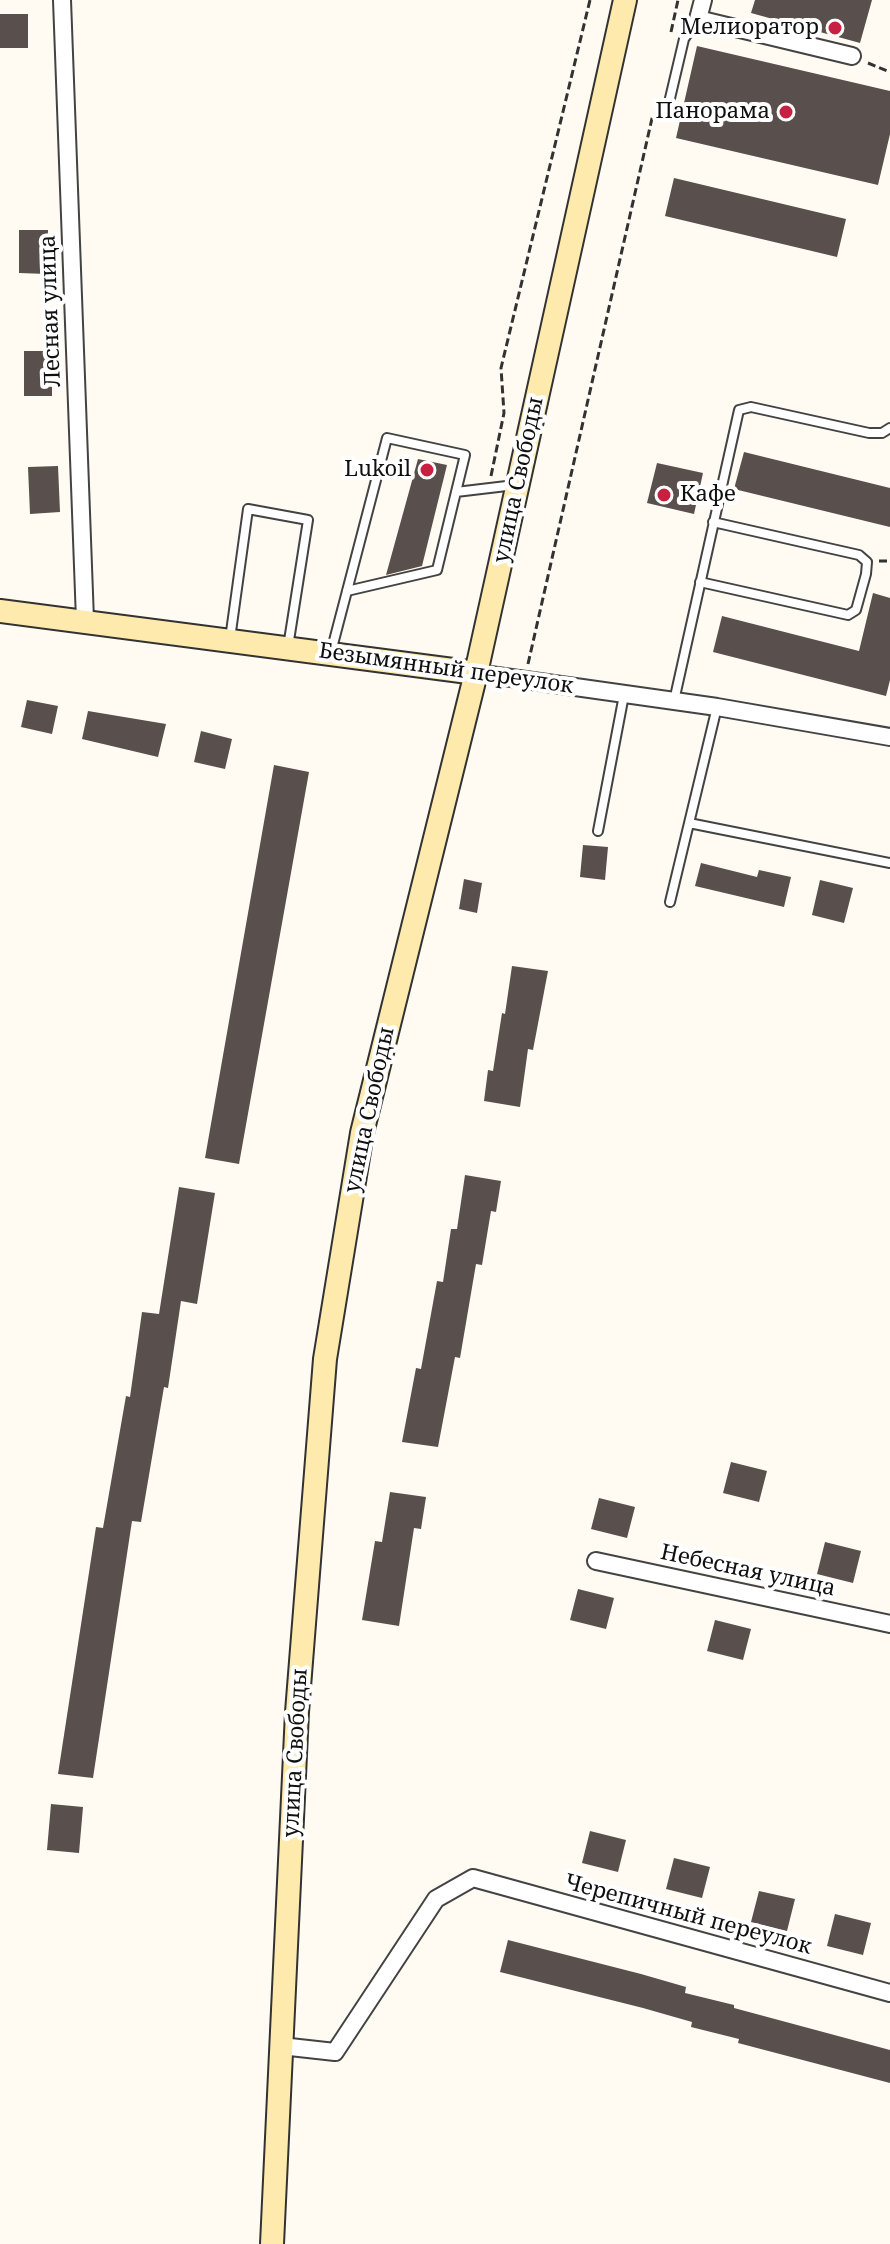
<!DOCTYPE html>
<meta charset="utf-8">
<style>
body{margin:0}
canvas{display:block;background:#fffbf3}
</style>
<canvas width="890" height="2244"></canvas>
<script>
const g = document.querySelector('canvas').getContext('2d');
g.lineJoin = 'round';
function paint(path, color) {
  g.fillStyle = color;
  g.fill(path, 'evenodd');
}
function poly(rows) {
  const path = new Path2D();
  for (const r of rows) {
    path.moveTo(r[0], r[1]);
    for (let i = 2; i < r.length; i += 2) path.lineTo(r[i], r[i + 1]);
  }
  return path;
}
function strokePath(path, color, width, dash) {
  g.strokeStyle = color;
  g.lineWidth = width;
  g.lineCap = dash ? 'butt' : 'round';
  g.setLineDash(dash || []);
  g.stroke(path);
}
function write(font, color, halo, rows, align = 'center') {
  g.font = font + ' "Noto Serif",serif';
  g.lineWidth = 8;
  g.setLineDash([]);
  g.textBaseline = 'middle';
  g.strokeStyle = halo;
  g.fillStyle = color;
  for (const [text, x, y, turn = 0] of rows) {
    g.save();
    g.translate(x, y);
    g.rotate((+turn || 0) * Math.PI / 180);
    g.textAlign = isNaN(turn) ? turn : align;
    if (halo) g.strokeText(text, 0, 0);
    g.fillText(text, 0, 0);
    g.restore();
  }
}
const building = poly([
 [755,0,872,0,860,43,751,13],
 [0,14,28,14,28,48,0,48],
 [697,46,890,91,890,134,878,185,676,138],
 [674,178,846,219,837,257,665,216],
 [19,230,48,230,47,274,19,273],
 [24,351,52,351,52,396,24,396],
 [744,452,890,488,890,527,734,489],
 [418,459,447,465,422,566,386,575],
 [657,463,703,473,694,514,647,503],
 [58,466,60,512,30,514,28,467],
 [873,593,890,598,890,680,886,696,713,652,722,616,859,651],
 [27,700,58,706,52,734,21,727],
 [88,711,166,724,158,757,82,739],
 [201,731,232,739,225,769,194,762],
 [274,765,309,772,239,1164,205,1158],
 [583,845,608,847,605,880,580,877],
 [701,863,757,877,759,870,791,877,784,907,695,886],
 [464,879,482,883,477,913,459,909],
 [820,880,853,888,844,923,812,915],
 [512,966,548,971,533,1050,528,1049,520,1107,484,1101,488,1070,493,1071,502,1013,505,1014],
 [465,1175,501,1181,496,1212,491,1211,482,1265,476,1264,460,1358,455,1357,438,1447,402,1442,416,1368,421,1369,437,1281,443,1282,451,1229,457,1229],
 [179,1187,215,1193,197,1304,181,1301,168,1388,164,1387,141,1522,132,1521,93,1778,58,1774,96,1527,103,1528,126,1396,130,1397,142,1312,159,1314],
 [731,1462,767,1471,759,1502,723,1493],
 [390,1492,426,1497,421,1529,414,1528,399,1626,362,1620,375,1541,382,1542],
 [599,1498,635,1507,627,1538,591,1529],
 [825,1542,861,1551,853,1583,817,1574],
 [578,1589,614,1598,606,1629,570,1620],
 [715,1620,751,1629,743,1660,707,1651],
 [51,1804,83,1807,79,1853,47,1850],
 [590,1831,626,1840,618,1872,582,1863],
 [674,1858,710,1867,702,1898,666,1889],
 [759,1891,795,1899,787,1931,751,1922],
 [835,1914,871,1923,863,1955,827,1946],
 [508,1940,641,1974,686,1987,685,1993,734,2005,734,2008,890,2050,890,2083,738,2043,739,2039,691,2027,692,2022,643,2008,500,1972]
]);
const path = poly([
 [671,32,678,0],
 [868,63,890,72],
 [491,476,504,413,501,368,590,0],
 [879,561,890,561],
 [528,664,653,114]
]);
const lane = poly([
 [667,111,684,39,698,19],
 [456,492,515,485],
 [700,582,848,615,856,610,866,574,867,562,859,555,713,522],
 [230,639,248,509,308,520,288,647],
 [331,652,347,591,387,438,465,455,437,570,347,591],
 [674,701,739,410,751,407,869,433,882,433,890,428],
 [689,823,890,863],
 [598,831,624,695],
 [670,902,717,707]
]);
const street = poly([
 [62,0,85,620],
 [703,0,698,19,852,56],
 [476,673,717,707,890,737],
 [596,1561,890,1624],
 [281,2046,335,2052,436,1899,473,1878,890,1993]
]);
const secondary = poly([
 [0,611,476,673],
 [272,2244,297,1712,325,1359,362,1133,476,673,625,0]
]);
const markers = [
 [835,28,8,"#c72142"],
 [786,112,8,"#c72142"],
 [427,470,8,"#c72142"],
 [664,495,8,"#c72142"]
];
const poiNames = [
 ["Мелиоратор",819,28],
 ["Панорама",770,112],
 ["Lukoil",411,470],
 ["Кафе",680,495,"left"]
];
const streetNames = [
 ["Лесная улица",51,311,-92],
 ["улица Свободы",519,480,-78],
 ["Безымянный переулок",446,669,8],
 ["улица Свободы",370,1110,-78],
 ["Небесная улица",748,1571,12],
 ["улица Свободы",296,1753,-87],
 ["Черепичный переулок",688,1915,15]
];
paint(building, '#594f4c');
strokePath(lane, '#434343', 12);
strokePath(street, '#434343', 20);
strokePath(secondary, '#323232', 26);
strokePath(path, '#323232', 3, [8, 4]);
strokePath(lane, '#fff', 8);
strokePath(street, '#fff', 16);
strokePath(secondary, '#ffeaae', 22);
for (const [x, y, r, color] of markers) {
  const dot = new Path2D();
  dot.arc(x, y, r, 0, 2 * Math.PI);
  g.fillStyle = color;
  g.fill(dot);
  strokePath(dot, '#fff', 3);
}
write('22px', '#101010', '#fff', poiNames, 'right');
write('22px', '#101010', '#fff', streetNames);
</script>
